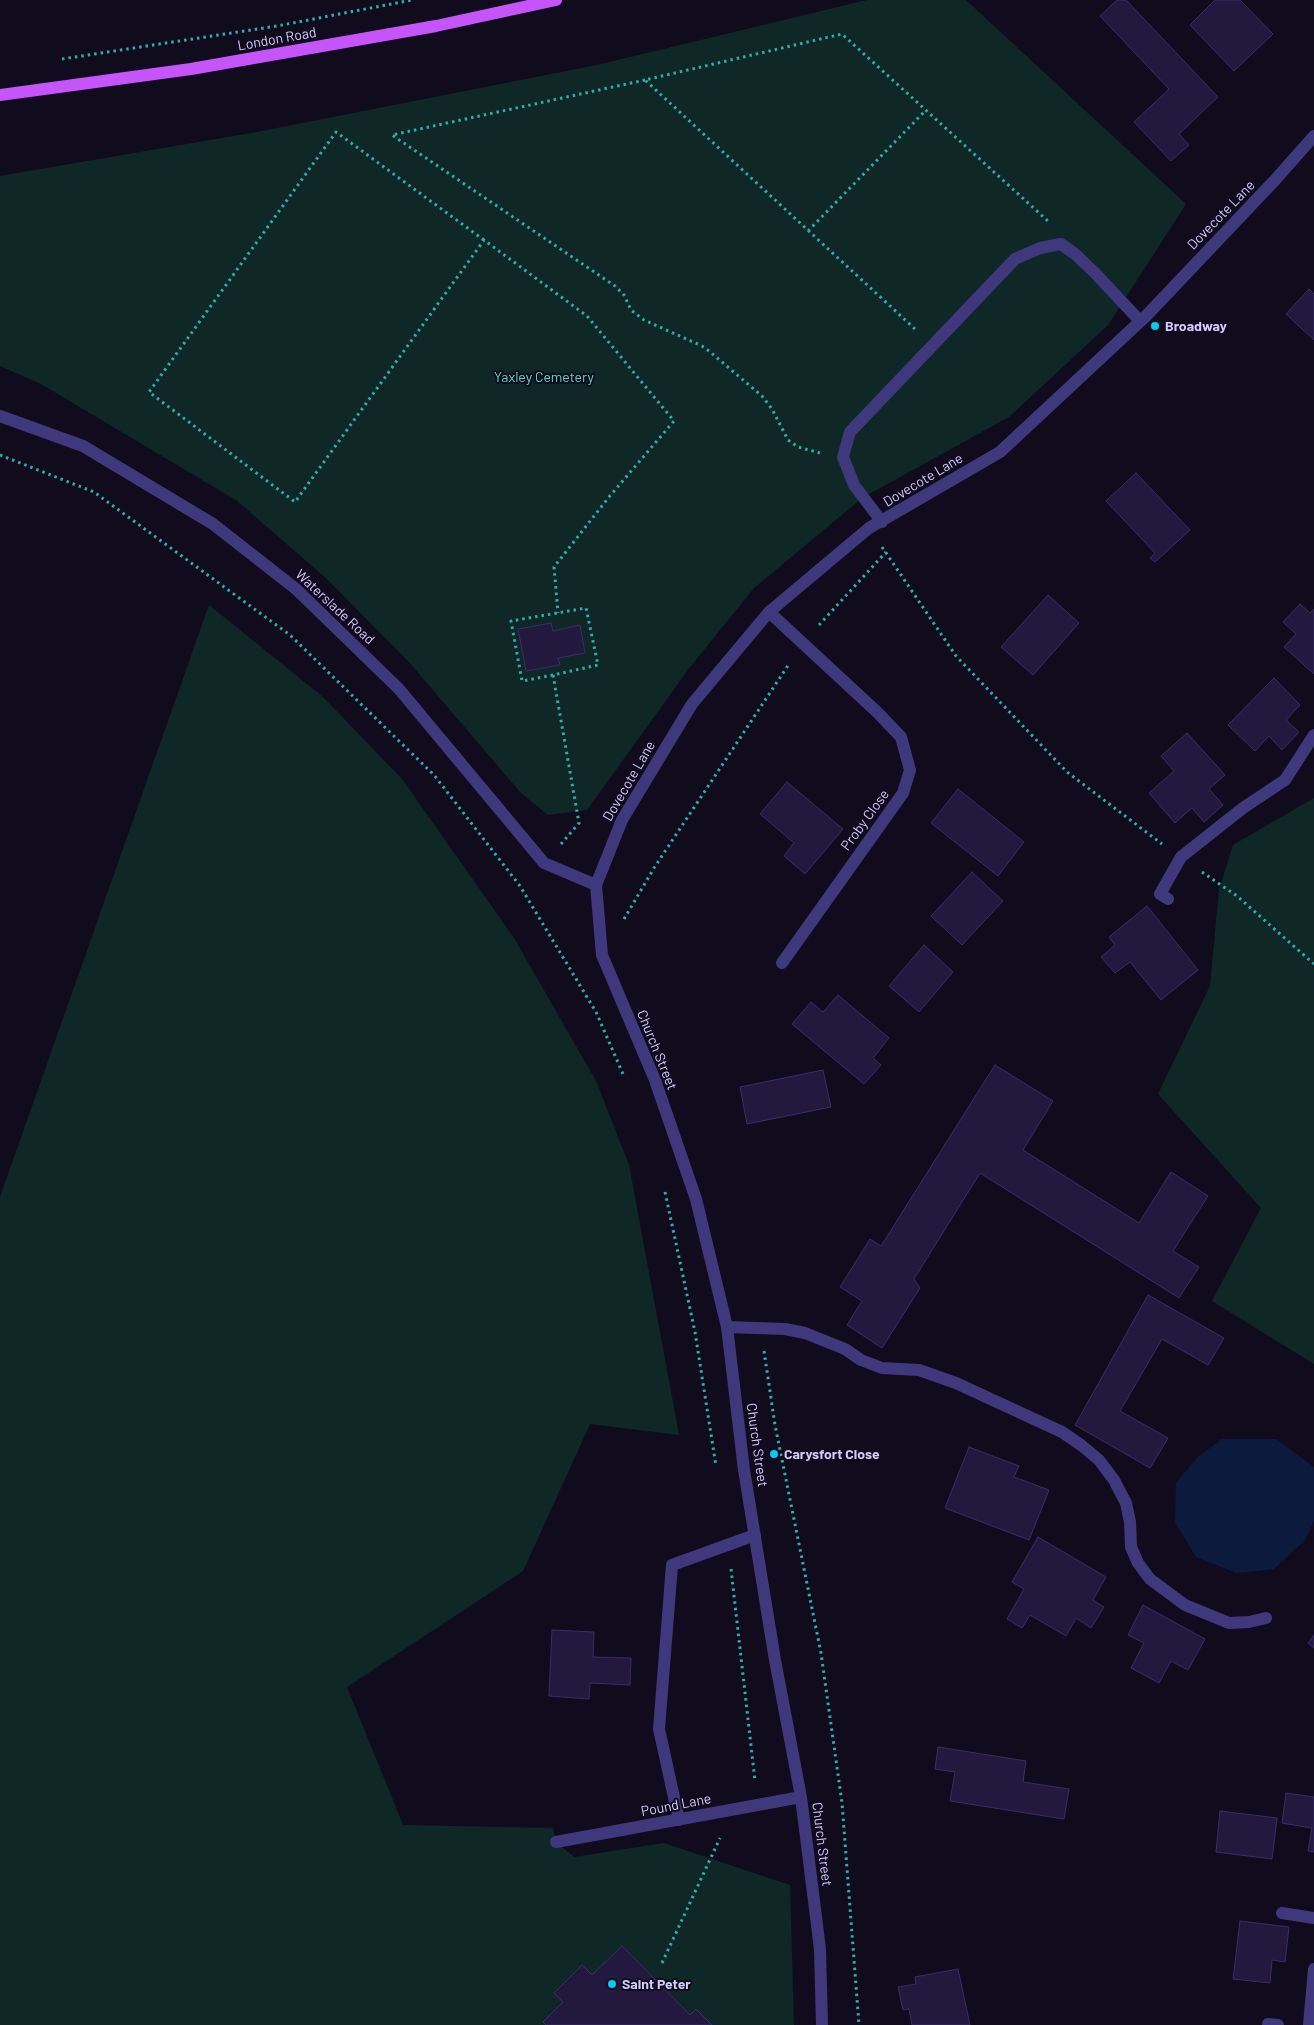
<!DOCTYPE html>
<style>
body{margin:0}
canvas{display:block;background:#100c1e}
</style>
<canvas width="1314" height="2025"></canvas>
<script>
const g = document.querySelector('canvas').getContext('2d');
g.lineJoin = 'round';
function paint(path, color) {
  g.fillStyle = color;
  g.fill(path, 'evenodd');
}
function poly(rows) {
  const path = new Path2D();
  for (const r of rows) {
    path.moveTo(r[0], r[1]);
    for (let i = 2; i < r.length; i += 2) path.lineTo(r[i], r[i + 1]);
  }
  return path;
}
function strokePath(path, color, width, dash) {
  g.strokeStyle = color;
  g.lineWidth = width;
  g.lineCap = dash ? 'butt' : 'round';
  g.setLineDash(dash || []);
  g.stroke(path);
}
function write(font, color, halo, rows, align = 'center') {
  g.font = font + ' Barlow,sans-serif';
  g.lineWidth = 4;
  g.setLineDash([]);
  g.textBaseline = 'middle';
  g.strokeStyle = halo;
  g.fillStyle = color;
  for (const [text, x, y, turn = 0] of rows) {
    g.save();
    g.translate(x, y);
    g.rotate((+turn || 0) * Math.PI / 180);
    g.textAlign = isNaN(turn) ? turn : align;
    if (halo) g.strokeText(text, 0, 0);
    g.fillText(text, 0, 0);
    g.restore();
  }
}
const green = poly([
 [867,0,966,0,1186,204,1108,325,1009,417,862,498,754,588,690,667,587,810,548,815,521,793,409,662,327,579,236,500,41,384,0,366,0,176,257,132,597,65],
 [209,605,323,697,402,779,514,938,596,1081,629,1165,679,1435,590,1424,523,1571,347,1687,403,1825,553,1828,556,1842,574,1857,664,1843,790,1885,794,2025,0,2025,0,1197],
 [1314,798,1314,1364,1212,1301,1261,1208,1158,1094,1210,986,1219,890,1233,845]
]);
const water = poly([
 [1222,1439,1276,1439,1314,1467,1314,1521,1305,1540,1274,1569,1237,1573,1196,1557,1175,1522,1176,1483,1198,1457]
]);
const building = poly([
 [1117,0,1126,0,1218,97,1179,134,1189,145,1171,161,1134,122,1169,89,1100,16,1117,0],
 [1215,0,1240,0,1273,34,1234,71,1190,25,1215,0],
 [1309,289,1314,294,1314,340,1286,314,1309,289],
 [1136,473,1190,530,1155,562,1150,558,1155,553,1106,501,1136,473],
 [1048,595,1079,623,1033,675,1001,647,1048,595],
 [1300,604,1310,613,1314,609,1314,674,1284,647,1296,634,1283,622,1300,604],
 [551,623,553,631,580,625,585,653,558,658,560,665,526,671,518,629,551,623],
 [1274,678,1300,705,1286,720,1299,732,1282,750,1269,736,1255,751,1228,725,1274,678],
 [1187,733,1225,775,1209,789,1223,805,1204,822,1192,808,1175,823,1149,793,1174,771,1161,756,1187,733],
 [787,782,843,829,805,874,784,856,794,843,760,814,787,782],
 [958,789,1024,842,998,876,931,823,958,789],
 [972,872,1003,901,962,945,931,916,972,872],
 [1147,906,1198,970,1161,1000,1130,962,1115,973,1101,957,1115,945,1109,937,1147,906],
 [924,945,953,972,919,1012,889,986,924,945],
 [838,995,889,1038,873,1058,881,1065,864,1084,792,1024,811,1002,823,1012,838,995],
 [995,1065,1053,1101,1023,1150,1139,1223,1171,1172,1208,1196,1173,1251,1199,1267,1179,1298,980,1173,914,1279,920,1288,882,1348,847,1325,862,1301,840,1287,870,1239,881,1246,995,1065],
 [823,1070,831,1107,747,1124,740,1087,823,1070],
 [1148,1295,1224,1338,1208,1365,1162,1339,1120,1411,1168,1438,1150,1468,1075,1425,1148,1295],
 [969,1447,1019,1466,1014,1477,1049,1490,1029,1540,945,1508,969,1447],
 [1038,1537,1106,1577,1093,1600,1104,1607,1091,1628,1076,1618,1066,1636,1030,1615,1022,1628,1007,1619,1024,1589,1012,1582,1038,1537],
 [1143,1605,1205,1639,1188,1670,1171,1661,1159,1683,1131,1668,1144,1643,1128,1635,1143,1605],
 [552,1630,594,1632,593,1657,631,1658,630,1685,590,1683,589,1699,549,1696,552,1630],
 [1314,1635,1314,1648,1308,1643,1314,1635],
 [938,1747,1026,1761,1023,1782,1069,1789,1064,1819,950,1801,955,1772,935,1769,938,1747],
 [1286,1793,1314,1797,1314,1852,1308,1851,1312,1828,1282,1823,1286,1793],
 [1220,1811,1277,1818,1272,1859,1216,1852,1220,1811],
 [1240,1921,1289,1927,1285,1962,1272,1960,1270,1983,1233,1979,1240,1921],
 [622,1946,690,2015,696,2009,712,2025,546,2025,543,2022,563,2002,554,1993,582,1965,592,1975,622,1946],
 [958,1969,970,2025,912,2025,909,2009,903,2010,898,1987,916,1984,915,1977,958,1969]
]);
const path = poly([
 [62,59,277,26,412,0],
 [645,80,392,135,615,286,624,295,631,310,644,320,702,346,709,351,762,396,772,409,788,440,798,447,820,453],
 [808,231,926,110],
 [484,240,336,132,149,392,295,502,484,240,587,316,674,421,609,497,554,567,558,613],
 [915,329,645,80,842,34,1049,222],
 [0,455,94,492,290,635,434,775,520,886,596,1012,623,1074],
 [882,547,956,656,1067,772,1162,844],
 [819,625,886,552],
 [553,675,522,681,511,621,586,608,598,665,553,675,579,823,561,844],
 [1202,872,1237,896,1314,964],
 [624,919,654,868,789,664],
 [665,1192,695,1332,716,1466],
 [764,1351,775,1425,821,1653,842,1803,859,2025],
 [731,1569,755,1781],
 [662,1963,720,1838]
]);
const minor = poly([
 [0,416,83,446,213,524,296,589,399,689,544,863,596,885],
 [882,522,854,485,843,457,850,432,1015,259,1040,248,1061,244,1075,254,1095,273,1140,321],
 [769,612,877,712,901,737,910,770,903,793,782,963],
 [1168,899,1160,894,1181,857,1243,808,1285,780,1314,735],
 [727,1327,785,1329,805,1333,845,1349,861,1360,882,1368,919,1370,956,1383,1062,1432,1081,1445,1099,1460,1114,1480,1126,1503,1130,1522,1131,1547,1138,1563,1150,1579,1185,1605,1229,1623,1249,1622,1266,1618],
 [679,1820,659,1729,672,1565,755,1535],
 [556,1842,801,1797],
 [1282,1913,1314,1918],
 [1268,2024,1278,2025],
 [822,2025,820,1949,801,1797,775,1660,744,1470,727,1327,696,1199,655,1080,602,955,596,885,622,820,692,704,769,612,869,528,1000,452,1147,315,1275,180,1314,136],
 [1309,2025,1314,1969]
]);
const major = poly([
 [0,95,191,69,436,26,556,0]
]);
const markers = [
 [1155,326,5,"#05caef"],
 [774,1454,5,"#05caef"],
 [612,1984,5,"#05caef"]
];
const streetNames = [
 ["London Road",277,39,-10],
 ["Dovecote Lane",1221,215,-46],
 ["Dovecote Lane",923,480,-31],
 ["Waterslade Road",335,607,43],
 ["Dovecote Lane",629,781,-60],
 ["Proby Close",865,820,-54],
 ["Church Street",657,1050,68],
 ["Church Street",757,1445,82],
 ["Pound Lane",676,1805,-11],
 ["Church Street",822,1844,83]
];
const poiNames = [
 ["Broadway",1165,326],
 ["Carysfort Close",784,1454],
 ["Saint Peter",622,1984]
];
const parkNames = [
 ["Yaxley Cemetery",544,377]
];
paint(green, '#102727');
paint(water, '#0c1b3d');
paint(building, '#23193e');
strokePath(building, '#3b2b6a', 1);
strokePath(path, '#30acac', 3, [2.5, 4]);
strokePath(minor, '#3f387c', 12);
strokePath(major, '#c654fb', 12);
for (const [x, y, r, color] of markers) {
  const dot = new Path2D();
  dot.arc(x, y, r, 0, 2 * Math.PI);
  g.fillStyle = color;
  g.fill(dot);
  strokePath(dot, '#100c1e', 2);
}
write('14px', '#d3cafe', '#100c1e', streetNames);
write('bold 14px', '#d3cafe', '#100c1e', poiNames, 'left');
write('14px', '#59dbc2', '#100c1e', parkNames);
</script>
